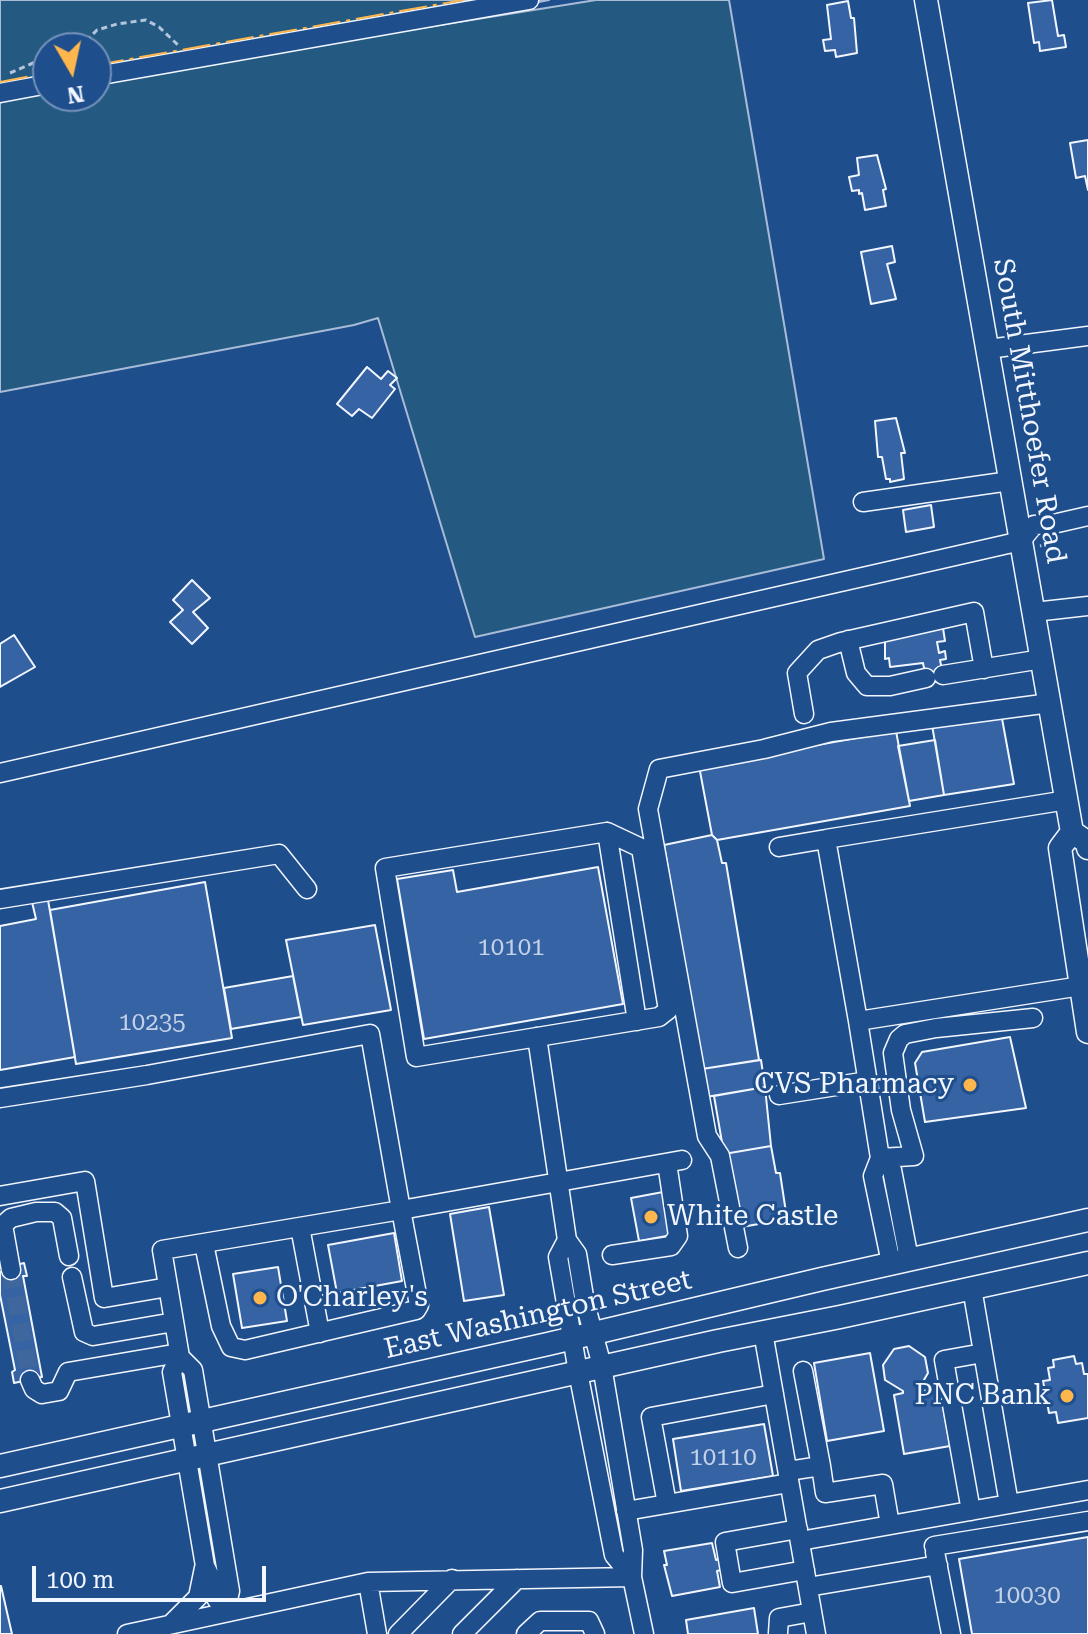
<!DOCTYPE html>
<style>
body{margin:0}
#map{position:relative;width:1088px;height:1634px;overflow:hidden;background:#1f4e8c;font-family:"Roboto Serif",serif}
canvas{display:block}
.north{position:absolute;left:32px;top:32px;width:80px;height:80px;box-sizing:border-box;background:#1f4e8c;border:2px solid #7391ba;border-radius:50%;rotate:171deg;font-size:22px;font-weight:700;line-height:32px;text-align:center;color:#f2f6ff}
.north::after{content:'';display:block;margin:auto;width:28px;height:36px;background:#ffb74d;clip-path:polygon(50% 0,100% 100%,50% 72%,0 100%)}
.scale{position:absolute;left:32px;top:1566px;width:234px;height:36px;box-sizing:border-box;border:4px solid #f2f6ff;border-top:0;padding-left:10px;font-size:24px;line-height:28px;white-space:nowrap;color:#f2f6ff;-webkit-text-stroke:6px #1f4e8c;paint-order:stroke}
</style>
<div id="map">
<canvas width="1088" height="1634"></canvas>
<div class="north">N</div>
<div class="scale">100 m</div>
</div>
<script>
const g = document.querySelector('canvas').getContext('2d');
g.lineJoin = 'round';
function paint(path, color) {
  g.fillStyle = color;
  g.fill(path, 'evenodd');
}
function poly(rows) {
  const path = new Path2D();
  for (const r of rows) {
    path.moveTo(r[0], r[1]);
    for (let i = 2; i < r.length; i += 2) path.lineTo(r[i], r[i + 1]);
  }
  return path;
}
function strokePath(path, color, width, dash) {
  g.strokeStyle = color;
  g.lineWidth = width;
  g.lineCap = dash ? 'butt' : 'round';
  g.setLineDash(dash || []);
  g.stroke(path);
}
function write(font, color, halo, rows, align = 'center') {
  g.font = font + ' "Roboto Serif",serif';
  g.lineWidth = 6;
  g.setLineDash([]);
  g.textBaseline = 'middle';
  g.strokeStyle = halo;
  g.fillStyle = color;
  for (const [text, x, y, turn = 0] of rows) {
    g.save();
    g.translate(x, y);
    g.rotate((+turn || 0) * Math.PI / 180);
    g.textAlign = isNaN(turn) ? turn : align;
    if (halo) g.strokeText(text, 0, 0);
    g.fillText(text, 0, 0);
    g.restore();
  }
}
const green = poly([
 [0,0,549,0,340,41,596,0,729,0,824,559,475,637,378,318,354,325,0,392,0,0],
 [48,48,96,48,96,96,48,96,48,48]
]);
const building = poly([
 [1052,0,1058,36,1064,35,1066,47,1040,51,1039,42,1034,43,1028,3,1052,0],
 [848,1,851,18,854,18,857,53,836,57,835,50,825,51,823,40,831,39,827,5,848,1],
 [1088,140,1088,190,1085,176,1076,178,1070,143,1088,140],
 [877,155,886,189,883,190,886,206,865,210,862,193,859,194,859,190,852,191,849,177,859,175,857,158,877,155],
 [892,246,895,262,887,264,896,299,871,304,861,252,892,246],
 [367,367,381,379,388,371,397,378,390,385,395,389,372,418,359,409,352,416,337,404,367,367],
 [896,418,905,453,901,453,904,479,890,482,890,479,886,479,882,457,878,457,875,421,896,418],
 [931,505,934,527,906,532,903,510,931,505],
 [192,580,210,598,193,612,208,628,192,644,170,622,183,610,173,600,192,580],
 [943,628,945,641,937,642,939,653,945,651,946,659,940,660,944,680,927,683,923,663,890,667,889,658,885,659,885,638,943,628],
 [14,635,35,667,0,687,0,644,14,635],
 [1001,713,1014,784,944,795,932,725,1001,713],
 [896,731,910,806,717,840,712,835,699,766,896,731],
 [935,740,944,795,909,801,898,746,935,740],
 [712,835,717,840,722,863,726,863,759,1060,702,1069,664,845,712,835],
 [598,867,623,1004,424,1039,397,879,453,870,457,892,598,867],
 [205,882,232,1038,76,1064,50,910,205,882],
 [48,900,75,1057,0,1070,0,926,36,919,32,902,48,900],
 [375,925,391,1010,303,1025,286,940,375,925],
 [293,976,301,1017,231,1029,224,988,293,976],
 [1010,1037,1026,1108,925,1122,915,1063,922,1052,1010,1037],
 [761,1060,765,1087,706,1097,702,1069,761,1060],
 [765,1087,771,1146,724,1154,714,1096,765,1087],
 [771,1146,776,1173,780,1173,787,1219,736,1228,724,1154,771,1146],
 [663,1192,672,1235,639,1241,631,1198,663,1192],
 [489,1207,504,1295,464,1301,450,1214,489,1207],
 [394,1233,402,1281,337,1293,328,1245,394,1233],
 [24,1263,27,1276,23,1276,42,1377,14,1383,12,1372,15,1370,0,1295,0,1272,17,1269,16,1265,24,1263],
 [278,1267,287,1321,242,1328,233,1274,278,1267],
 [909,1346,925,1357,928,1373,917,1392,940,1388,950,1446,904,1454,894,1395,903,1393,903,1391,885,1380,883,1365,894,1349,909,1346],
 [870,1353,884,1431,827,1441,814,1363,870,1353],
 [1074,1356,1076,1364,1082,1363,1084,1374,1088,1374,1088,1418,1058,1423,1056,1412,1049,1413,1043,1381,1050,1380,1048,1368,1054,1367,1053,1360,1074,1356],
 [764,1424,773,1476,681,1491,673,1439,764,1424],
 [1088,1537,1088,1634,972,1634,959,1559,1088,1537],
 [712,1543,716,1560,719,1559,721,1570,717,1571,720,1587,672,1596,664,1565,667,1565,664,1551,712,1543],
 [0,1586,1,1586,12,1634,0,1634,0,1586],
 [754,1608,758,1634,688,1634,686,1620,754,1608]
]);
const minorTunnel = poly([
 [11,1270,30,1380]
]);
const path = poly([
 [79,48,97,30,117,24,146,20,159,27,178,45],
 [10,73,33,63,48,60],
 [1040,546,1056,542]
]);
const minor = poly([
 [96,76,529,0],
 [0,93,48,84],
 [988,349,1088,336],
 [863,502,1010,481],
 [1034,612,1088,606],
 [848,640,856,673,867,686,890,686,926,678],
 [943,675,1042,659],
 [804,714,797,673,818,650,841,642,974,612,984,669],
 [0,773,1021,541,1034,525,1053,524,1088,516],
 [607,832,385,868,416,1057,659,1017,668,1010,641,848,607,832,637,1021],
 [779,847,826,839],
 [0,899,279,854,307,889],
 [858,1021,826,839,1067,800],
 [537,1037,567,1240,577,1254,585,1303,602,1366,633,1550,632,1577,644,1634],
 [779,1095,868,1081],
 [0,1098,147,1075,370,1034,401,1210,162,1250,180,1357,193,1370,230,1591,225,1612],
 [880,1158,914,1156,901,1110,893,1053,899,1039,905,1034,936,1028,1033,1018],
 [880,1158,892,1170,909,1259],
 [0,1196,85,1181,104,1298,168,1287],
 [300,1227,320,1333],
 [567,1240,558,1257,578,1372,614,1555,632,1577],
 [204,1244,221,1326,231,1347,245,1350,416,1310,419,1305,401,1210,682,1160],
 [738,1248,720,1156,707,1136,648,809,659,769,764,749,831,732,1050,703],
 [612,1255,671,1246,678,1236,667,1163],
 [891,1263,873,1176,880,1158,858,1021,1081,986],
 [11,1270,3,1225,11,1218,36,1212,55,1212,62,1218,69,1256],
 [72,1277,84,1332,93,1336,174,1322],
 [972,1288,1009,1504],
 [763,1332,816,1634],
 [180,1357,172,1372,205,1566,210,1576,214,1595,225,1612],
 [803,1371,821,1466],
 [30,1380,34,1389,42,1394,59,1391,68,1372,179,1353],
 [788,1471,821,1466,825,1493,883,1484,890,1525],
 [667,1504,651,1417,774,1394],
 [626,1511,789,1483],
 [971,1511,944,1360,983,1353],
 [798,1529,725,1542,732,1583,805,1570],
 [800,1541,1088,1490],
 [934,1546,1088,1521],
 [935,1552,951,1634],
 [368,1582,377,1634],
 [808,1587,938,1565],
 [172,1623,198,1597,204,1568],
 [778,1633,779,1618,812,1612],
 [127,1634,368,1582,632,1577],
 [398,1634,452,1579],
 [462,1634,517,1579],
 [526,1634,540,1621,589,1621,595,1634]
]);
const major = poly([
 [926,0,1072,832,1087,842,1088,848],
 [1072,832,1060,848,1088,1032],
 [0,1466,548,1344,822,1279,1088,1220],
 [0,1501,718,1341,840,1317,1088,1263]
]);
const power = poly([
 [96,65,463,0],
 [0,82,48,73]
]);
const markers = [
 [970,1085,8,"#ffb74d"],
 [651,1217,8,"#ffb74d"],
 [260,1298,8,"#ffb74d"],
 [1067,1396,8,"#ffb74d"]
];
const numberNames = [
 ["10101",511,948],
 ["10235",152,1023],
 ["10110",723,1458],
 ["10030",1027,1596]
];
const streetNames = [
 ["South Mitthoefer Road",1029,411,80],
 ["East Washington Street",538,1315,-13]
];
const poiNames = [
 ["CVS Pharmacy",954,1085],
 ["White Castle",667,1217,"left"],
 ["O'Charley's",276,1298,"left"],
 ["PNC Bank",1051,1396]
];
paint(green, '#245a82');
strokePath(green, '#a8bbd7', 2);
paint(building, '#3563a3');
strokePath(building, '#f2f6ff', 2);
strokePath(minorTunnel, '#3f679d', 18, [18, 9]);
strokePath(minor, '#f2f6ff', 21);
strokePath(major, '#f2f6ff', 25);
strokePath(path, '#b3c4dc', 3, [6, 4]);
strokePath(minor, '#1f4e8c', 18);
strokePath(major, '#1f4e8c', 22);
strokePath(power, '#ffb74d', 2, [28, 6, 4, 6]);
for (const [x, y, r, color] of markers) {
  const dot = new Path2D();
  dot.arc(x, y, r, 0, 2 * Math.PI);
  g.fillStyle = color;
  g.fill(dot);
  strokePath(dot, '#1f4e8c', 3);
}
write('24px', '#c3d1e8', null, numberNames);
write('28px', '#f2f6ff', '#1f4e8c', streetNames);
write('28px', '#f2f6ff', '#1f4e8c', poiNames, 'right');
</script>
